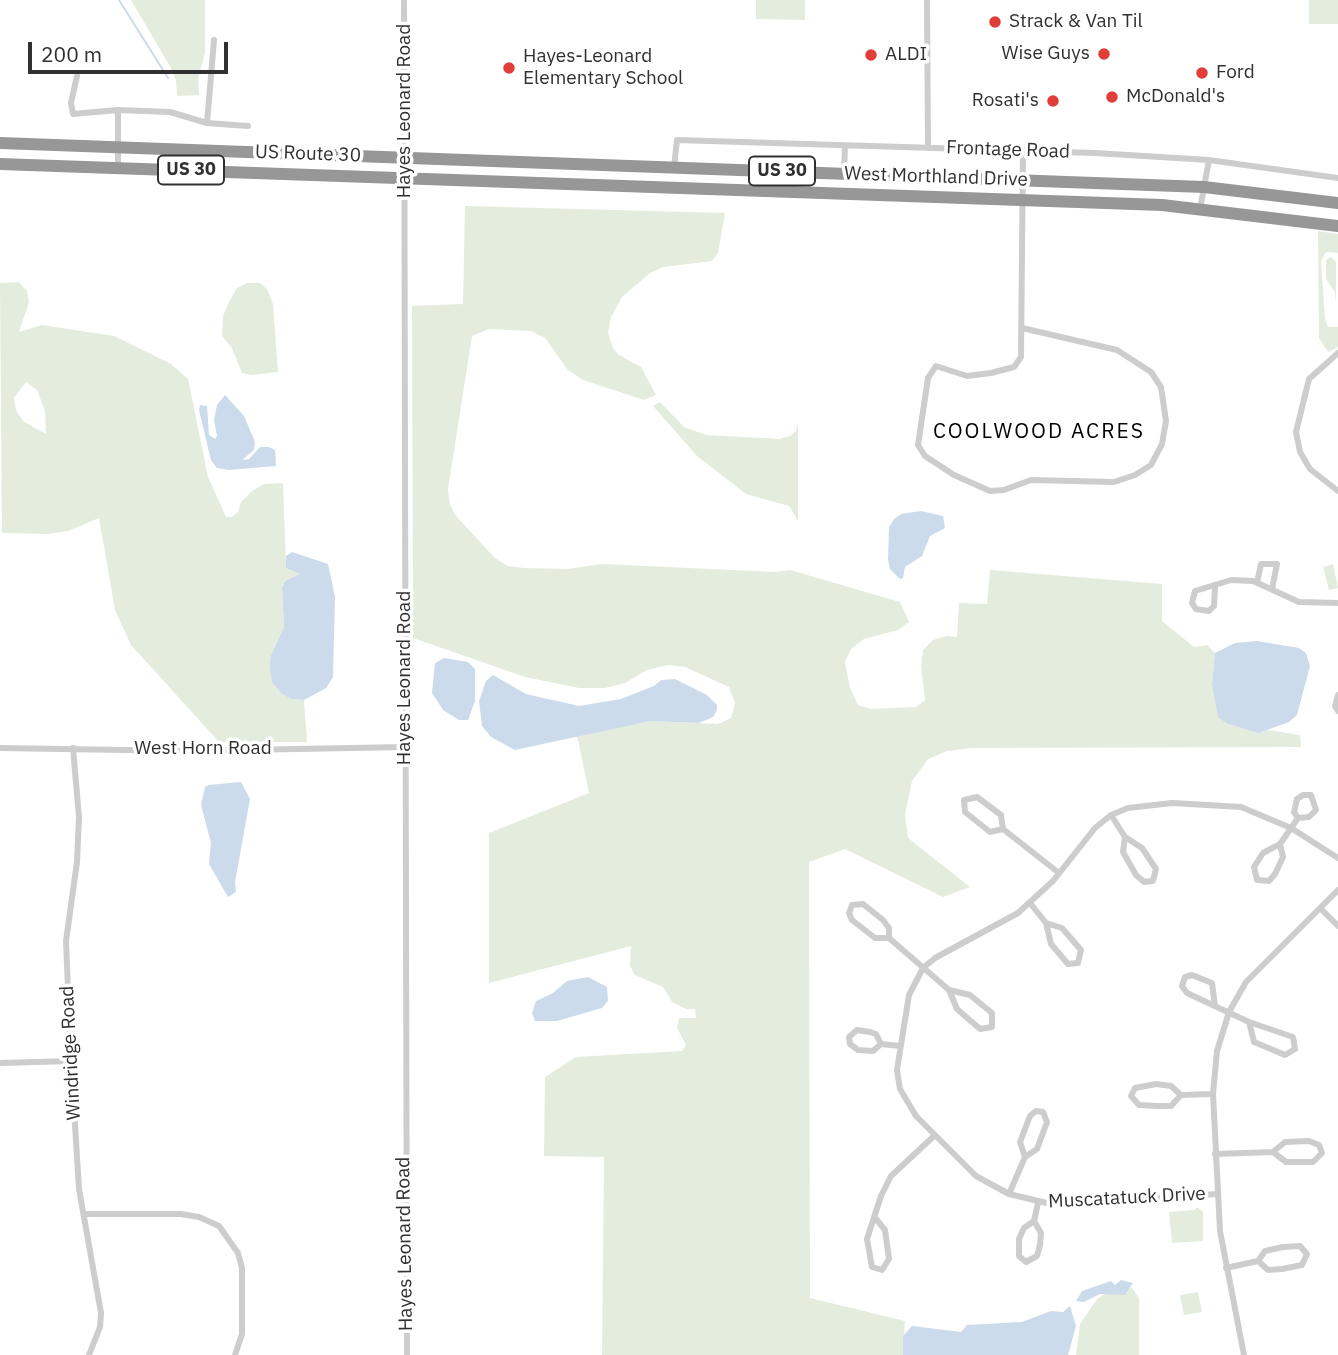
<!DOCTYPE html>
<style>
body{margin:0}
#map{position:relative;width:1338px;height:1355px;overflow:hidden;background:#fff;font-family:"IBM Plex Sans",sans-serif}
canvas{display:block}
.scale{position:absolute;left:28px;top:42px;width:200px;height:32px;box-sizing:border-box;border:4px solid #303030;border-top:0;padding-left:9px;font-size:21px;line-height:24px;white-space:nowrap;color:#303030;-webkit-text-stroke:5px #fff;paint-order:stroke}
</style>
<div id="map">
<canvas width="1338" height="1355"></canvas>
<div class="scale">200 m</div>
</div>
<script>
const g = document.querySelector('canvas').getContext('2d');
g.lineJoin = 'round';
function paint(path, color) {
  g.fillStyle = color;
  g.fill(path, 'evenodd');
}
function poly(rows) {
  const path = new Path2D();
  for (const r of rows) {
    path.moveTo(r[0], r[1]);
    for (let i = 2; i < r.length; i += 2) path.lineTo(r[i], r[i + 1]);
  }
  return path;
}
function strokePath(path, color, width, dash) {
  g.strokeStyle = color;
  g.lineWidth = width;
  g.lineCap = dash ? 'butt' : 'round';
  g.setLineDash(dash || []);
  g.stroke(path);
}
function write(font, color, halo, rows, align = 'center') {
  g.font = font + ' "IBM Plex Sans",sans-serif';
  g.lineWidth = 7;
  g.setLineDash([]);
  g.textBaseline = 'middle';
  g.strokeStyle = halo;
  g.fillStyle = color;
  for (const [text, x, y, turn = 0] of rows) {
    g.save();
    g.translate(x, y);
    g.rotate((+turn || 0) * Math.PI / 180);
    g.textAlign = isNaN(turn) ? turn : align;
    if (halo) g.strokeText(text, 0, 0);
    g.fillText(text, 0, 0);
    g.restore();
  }
}
const green = poly([
 [131,0,205,0,205,53,198,78,199,95,177,96,176,80,171,68],
 [756,0,805,0,805,20,756,19],
 [1309,0,1338,0,1338,24,1309,24],
 [465,206,725,213,718,253,712,261,663,267,650,273,622,297,611,317,608,333,613,348,619,355,641,367,656,395,644,400,583,380,568,370,545,338,531,331,489,329,472,336,448,489,450,505,456,516,495,558,508,566,524,568,568,569,602,564,775,572,790,570,900,602,909,622,898,630,864,639,851,649,845,662,850,688,858,705,871,709,916,707,925,700,921,667,923,650,933,640,947,636,957,637,959,603,987,604,990,570,1162,584,1162,621,1194,647,1207,645,1215,653,1212,684,1259,733,1268,730,1300,735,1301,747,971,748,947,751,928,759,912,781,905,815,908,838,970,887,943,897,845,849,809,862,810,1298,905,1321,903,1355,602,1355,604,1157,544,1156,545,1077,576,1057,682,1051,686,1045,677,1028,679,1018,696,1018,695,1009,686,1009,672,1002,663,987,635,975,630,966,631,946,489,983,489,833,589,793,577,735,650,721,718,724,731,718,735,703,729,687,685,667,668,665,647,670,625,683,605,688,579,688,525,677,413,638,412,306,463,304],
 [1318,231,1338,234,1338,253,1326,252,1321,261,1325,319,1328,327,1338,327,1338,347,1328,352,1319,338],
 [1331,257,1336,262,1336,303,1335,292,1326,279,1326,260],
 [19,282,27,291,29,302,19,332,42,325,114,336,171,364,188,379,208,477,226,517,232,517,238,512,241,502,252,491,264,484,283,483,286,568,300,574,285,581,282,587,284,627,271,655,291,699,304,700,307,742,219,742,131,645,115,610,99,518,68,531,48,534,2,533,0,283],
 [26,382,37,390,45,411,46,434,23,421,16,410,14,398],
 [247,283,260,283,267,289,273,304,278,372,252,375,242,373,232,348,222,336,223,316,229,302,237,288],
 [660,402,684,427,706,435,779,439,790,436,796,431,798,423,798,521,789,506,746,494,697,456,653,406],
 [1333,564,1338,588,1329,590,1323,567],
 [1197,1207,1203,1212,1203,1241,1172,1243,1169,1212,1195,1210],
 [1132,1288,1139,1298,1139,1355,1076,1355,1080,1324,1097,1299,1105,1294],
 [1198,1292,1202,1312,1184,1315,1180,1295]
]);
const water = poly([
 [225,395,244,416,255,442,254,450,242,460,249,459,260,447,269,447,275,450,276,466,229,470,217,468,211,460,199,410,200,405,207,406,209,435,215,439,217,436,214,420,217,405],
 [921,511,943,516,945,528,930,536,922,556,905,567,903,578,900,579,890,569,888,560,889,527,894,519,901,514],
 [292,552,328,564,335,597,333,677,326,688,304,700,291,699,281,693,272,682,270,667,271,655,284,627,282,587,285,581,300,574,286,568,286,556],
 [1257,641,1299,648,1306,653,1310,666,1297,715,1289,722,1259,733,1228,724,1218,717,1212,684,1215,653,1235,643],
 [444,658,468,662,475,669,475,701,468,720,459,720,443,710,432,693,435,663],
 [493,675,526,694,579,706,621,699,654,686,661,680,675,679,707,695,717,705,717,710,713,717,699,723,650,721,515,750,491,737,482,726,479,701,486,681],
 [241,782,250,799,235,882,236,892,228,897,209,864,211,843,201,805,205,787,209,785],
 [588,977,607,987,608,1001,602,1008,557,1021,535,1021,532,1013,536,1001,553,993,567,981],
 [1121,1280,1133,1283,1125,1295,1100,1294,1084,1302,1076,1301,1082,1291,1111,1281,1115,1285],
 [1070,1306,1076,1326,1068,1355,903,1355,903,1336,912,1326,961,1332,967,1325,1022,1322,1051,1311,1063,1312]
]);
const stream = poly([
 [119,0,168,78]
]);
const street = poly([
 [404,0,407,1355],
 [927,0,928,148],
 [77,76,71,103,73,114,118,110,170,112,207,123,248,126],
 [118,110,118,168],
 [207,123,214,40],
 [674,167,677,140,1095,153,1209,160,1338,178],
 [844,173,845,146],
 [1200,209,1209,160],
 [1022,328,1117,350,1151,372,1161,387,1166,421,1162,444,1151,465,1135,475,1114,482,1031,480,1004,490,990,491,954,475,925,456,918,445,928,378,936,366,967,376,991,373,1014,367,1021,357,1023,150],
 [1338,353,1309,379,1296,432,1300,452,1310,469,1338,491],
 [1257,583,1261,564,1277,564,1272,589],
 [1215,586,1214,606,1209,611,1196,609,1192,603,1195,591,1231,580,1253,581,1299,602,1338,603],
 [1338,695,1335,706,1338,711],
 [0,748,186,751,406,747],
 [73,748,79,817,77,862,66,941,71,1061,79,1189,101,1313,100,1327,89,1355],
 [1111,815,1125,837,1123,852,1136,875,1144,882,1153,881,1156,869,1142,848,1125,837],
 [1003,829,990,832,965,812,964,800,977,797,1001,815,1003,829,1059,873],
 [1280,844,1283,857,1275,874,1269,881,1257,880,1254,867,1263,853,1280,844,1298,818,1309,817,1316,810,1311,795,1303,795,1297,799,1294,812,1298,818],
 [1030,903,1046,923,1051,944,1068,964,1078,963,1081,950,1062,928,1046,923],
 [1321,909,1338,926],
 [889,938,875,938,852,920,849,913,852,905,863,904,883,920,889,928,889,938,949,990,957,1009,980,1029,992,1027,992,1013,970,995,949,990],
 [1215,1006,1212,983,1192,975,1185,977,1182,986,1187,993,1249,1022,1293,1037,1295,1049,1285,1055,1254,1042,1249,1022],
 [881,1044,873,1051,858,1050,850,1044,849,1037,857,1030,870,1032,876,1034,881,1044,900,1046],
 [0,1063,71,1061],
 [1181,1095,1171,1106,1158,1106,1139,1105,1131,1096,1135,1088,1156,1084,1171,1086,1181,1095,1213,1094],
 [1215,1154,1273,1152,1285,1142,1309,1141,1319,1145,1322,1153,1313,1162,1286,1162,1273,1152],
 [1009,1194,1025,1157,1037,1149,1047,1122,1043,1112,1036,1111,1030,1116,1020,1142,1025,1157],
 [1217,1194,1051,1204,1009,1194,976,1176,916,1116,900,1089,897,1070,909,995,923,968,935,958,1018,913,1053,881,1095,828,1111,815,1128,808,1172,803,1241,807,1291,828,1338,858],
 [84,1214,181,1214,199,1217,219,1226,238,1253,242,1268,242,1334,235,1355],
 [876,1219,885,1230,889,1259,882,1270,872,1267,867,1239,881,1196,891,1176,934,1136],
 [1034,1221,1041,1233,1040,1245,1037,1256,1026,1262,1019,1256,1019,1239,1024,1228,1034,1221,1038,1203],
 [1226,1268,1258,1261,1265,1251,1283,1247,1300,1246,1307,1254,1302,1265,1282,1269,1268,1270,1258,1261],
 [1244,1355,1220,1231,1213,1094,1217,1051,1229,1012,1246,982,1338,890]
]);
const highway = poly([
 [0,143,1204,187,1338,203],
 [0,164,1162,205,1338,226]
]);
const markers = [
 [995,22,7,"#e13e38"],
 [1104,54,7,"#e13e38"],
 [871,55,7,"#e13e38"],
 [509,68,7,"#e13e38"],
 [1202,73,7,"#e13e38"],
 [1112,97,7,"#e13e38"],
 [1053,101,7,"#e13e38"]
];
const shields = [
 [191,170,66],
 [782,171,66]
];
const shieldNames = [
 ["US 30",191,170],
 ["US 30",782,171]
];
const poiNames = [
 ["Strack & Van Til",1009,22],
 ["Wise Guys",1090,54,"right"],
 ["ALDI",885,55],
 ["Hayes-Leonard",523,57],
 ["Elementary School",523,79],
 ["Ford",1216,73],
 ["McDonald's",1126,97],
 ["Rosati's",1039,101,"right"]
];
const streetNames = [
 ["Hayes Leonard Road",405,111,-90],
 ["Frontage Road",1008,150,2],
 ["US Route 30",308,154,2],
 ["West Morthland Drive",936,177,2],
 ["Hayes Leonard Road",405,678,-90],
 ["West Horn Road",203,749],
 ["Windridge Road",71,1053,-93],
 ["Muscatatuck Drive",1127,1198,-3],
 ["Hayes Leonard Road",405,1244,-91]
];
const neighbourhoodNames = [
 ["COOLWOOD ACRES",1039,432]
];
paint(green, '#e4ecde');
paint(water, '#cbdbeb');
strokePath(stream, '#cbdbeb', 2);
strokePath(street, '#cdcdcd', 6);
strokePath(highway, '#979797', 12);
for (const [x, y, r, color] of markers) {
  const dot = new Path2D();
  dot.arc(x, y, r, 0, 2 * Math.PI);
  g.fillStyle = color;
  g.fill(dot);
  strokePath(dot, '#fff', 2.5);
}
for (const [x, y, w] of shields) {
  const box = new Path2D();
  box.roundRect(x - w / 2, y - 14.5, w, 29, 5);
  g.fillStyle = '#fff';
  g.fill(box);
  strokePath(box, '#303030', 2);
}
write('bold 18px', '#303030', null, shieldNames);
write('19px', '#303030', '#fff', poiNames, 'left');
write('19px', '#303030', '#fff', streetNames);
g.letterSpacing = '2px';
write('21px', '#000', '#fff', neighbourhoodNames);
g.letterSpacing = '0px';
</script>
